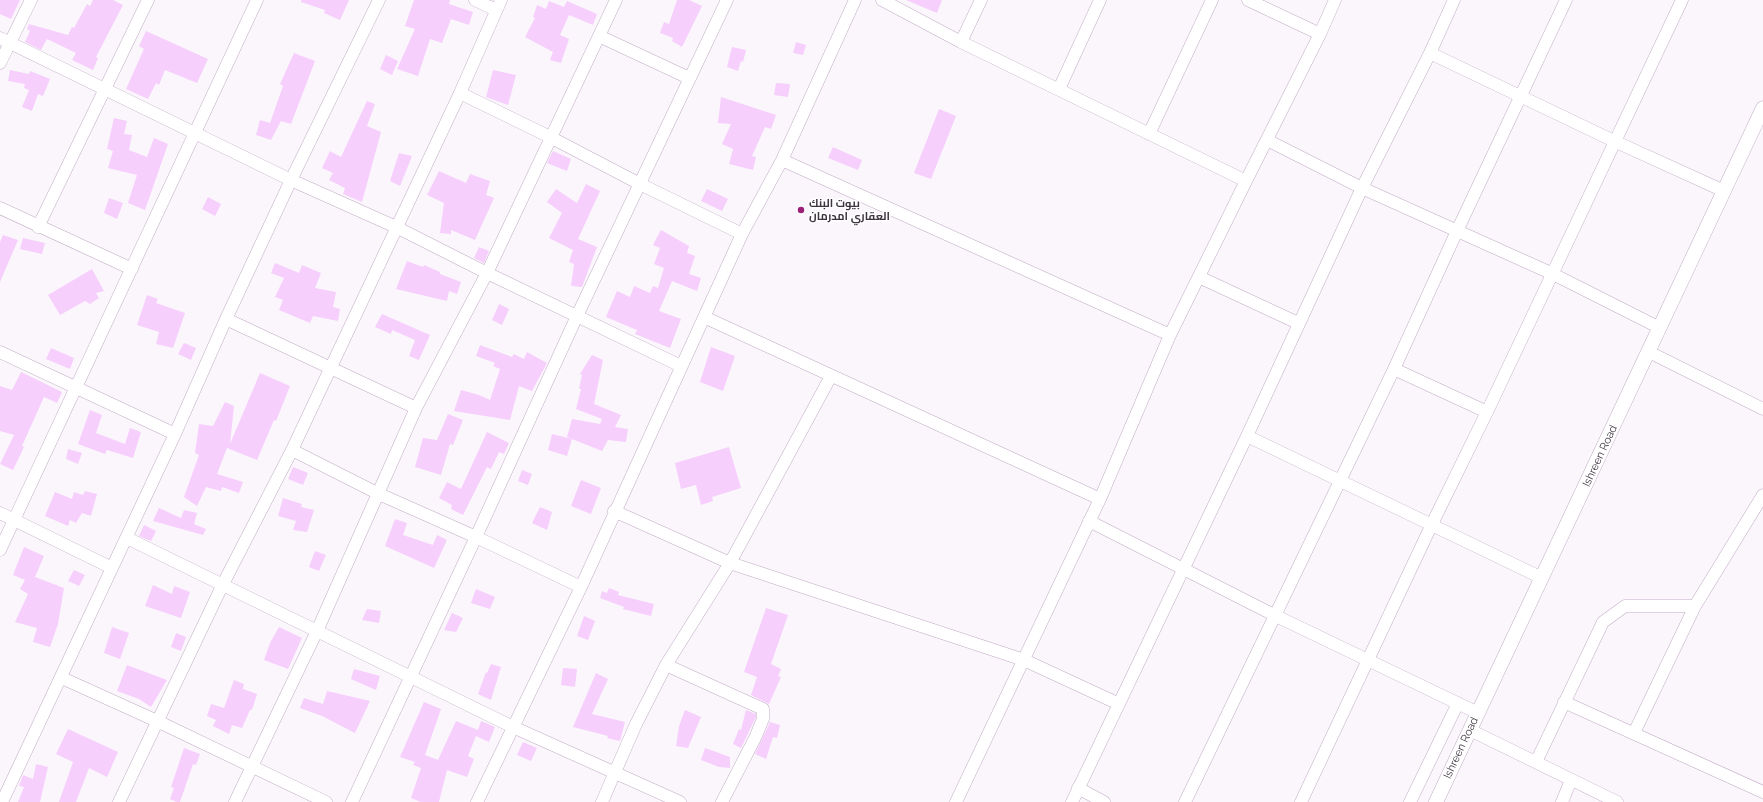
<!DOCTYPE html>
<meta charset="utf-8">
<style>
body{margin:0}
canvas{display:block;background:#fbf6fc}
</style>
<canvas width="1763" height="802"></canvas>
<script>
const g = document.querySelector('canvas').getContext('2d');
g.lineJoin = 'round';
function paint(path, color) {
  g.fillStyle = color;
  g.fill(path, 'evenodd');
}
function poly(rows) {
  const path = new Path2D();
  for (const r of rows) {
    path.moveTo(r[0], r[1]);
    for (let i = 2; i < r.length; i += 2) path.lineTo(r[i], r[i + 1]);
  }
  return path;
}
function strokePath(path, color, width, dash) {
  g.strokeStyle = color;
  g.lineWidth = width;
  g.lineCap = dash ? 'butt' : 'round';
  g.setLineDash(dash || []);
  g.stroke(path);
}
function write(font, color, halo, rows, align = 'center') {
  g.font = font + ' Raleway,Cairo,sans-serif';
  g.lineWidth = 3;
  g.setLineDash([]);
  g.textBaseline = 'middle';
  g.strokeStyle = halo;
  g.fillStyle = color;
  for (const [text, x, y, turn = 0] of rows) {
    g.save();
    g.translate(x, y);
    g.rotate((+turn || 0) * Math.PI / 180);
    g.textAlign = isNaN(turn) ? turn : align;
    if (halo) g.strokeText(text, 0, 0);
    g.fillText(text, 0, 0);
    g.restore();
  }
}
const building = poly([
 [0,0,20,0,11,19,0,14],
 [93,0,113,0,123,5,96,57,98,58,93,70,72,60,76,53,47,39,41,50,25,42,30,31,27,29,29,24,68,35,72,27,74,28,87,4,90,6],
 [301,0,349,0,340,20,324,13,325,10,301,2],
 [414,0,450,0,449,4,473,12,469,25,451,19,442,43,430,39,418,76,397,69,415,29,405,26],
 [677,0,689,0,702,6,682,47,672,41,673,38,660,33,664,22,669,24],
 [906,0,942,0,937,13],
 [549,1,564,7,567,1,597,14,593,25,569,15,560,35,569,39,561,63,550,60,553,52,525,37,535,18,533,17,537,5,546,9],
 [146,31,208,59,197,83,165,70,159,85,156,83,148,99,126,89,144,49,139,46],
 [796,42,806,45,803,55,793,53],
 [732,47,746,50,743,62,741,61,738,71,727,67],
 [294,53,315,61,291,124,281,121,271,140,256,135,260,120,270,123,283,86,280,84],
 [386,55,398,61,392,75,380,69],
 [10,70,29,74,30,71,50,79,43,96,38,94,32,111,22,107,29,90,24,88,25,84,8,81],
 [493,70,516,75,508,105,486,97],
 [776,83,790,84,788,97,774,95],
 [721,97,776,115,771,129,765,127,752,156,756,157,753,170,729,164,733,149,722,144,731,124,718,123],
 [367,101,375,104,367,126,381,132,362,202,343,194,345,188,329,180,333,173,322,168,330,151,341,157],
 [939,109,956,116,931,179,914,173],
 [114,118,127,121,124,134,132,135,129,150,147,157,154,138,168,144,145,210,128,203,137,175,108,168,113,151,107,149],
 [833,147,862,160,858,170,828,158],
 [553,151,571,159,567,171,547,163],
 [399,153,412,156,400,186,390,181],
 [439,171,466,183,470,174,490,181,486,195,494,198,475,240,451,230,451,234,440,233,444,203,427,195],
 [586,184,600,191,578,239,597,247,582,287,571,286,574,264,569,262,573,250,549,238,562,213,547,202,556,189,577,203],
 [707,189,728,199,722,211,701,201],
 [208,197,221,204,215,216,202,209],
 [109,198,123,203,117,219,104,213],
 [661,230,689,246,687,253,695,256,689,274,701,278,697,291,672,281,659,311,681,319,670,348,635,334,637,330,606,317,617,291,630,297,634,286,650,293,653,286,658,288,664,268,654,264,660,248,653,245],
 [3,235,18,240,0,282,0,242],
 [23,238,45,243,42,254,20,249],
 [479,247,489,251,484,263,474,258],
 [407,261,423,267,424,265,440,272,440,274,461,282,457,294,449,291,447,301,396,289],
 [275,263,299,273,302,265,321,273,315,288,336,292,333,307,340,309,338,321,313,316,310,323,279,310,283,300,275,297,284,278,271,273],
 [92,269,104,291,96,293,99,298,90,304,85,301,60,315,48,295],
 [147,295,158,299,156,303,185,313,173,348,156,344,159,332,137,325],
 [499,304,509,309,502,325,492,320],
 [382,314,430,335,419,360,409,356,415,340,392,330,391,334,375,327],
 [184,343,196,348,191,360,178,354],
 [480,345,512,357,514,354,524,359,527,352,547,363,532,391,519,386,510,420,454,411,461,390,479,395,490,400,500,369,493,366,495,363,476,356],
 [711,347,735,356,723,391,700,382],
 [51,348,74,358,70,369,46,359],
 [592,355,603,360,594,404,621,415,615,427,628,429,626,442,608,440,602,451,567,437,572,419,600,424,602,419,576,409,581,389,579,389,582,375,580,374],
 [21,372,62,392,57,403,44,397,22,446,24,447,13,470,0,464,14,435,0,431,0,386,12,390],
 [260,373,290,386,276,421,274,420,257,460,227,448,217,474,243,482,239,493,222,487,221,491,206,487,197,506,184,497,199,455,195,453,199,424,213,426,225,402,234,406,230,444],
 [90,410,102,415,96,433,125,444,130,428,141,432,133,458,107,450,105,454,78,444],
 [448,414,463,420,453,445,450,444,441,475,415,467,423,438,437,440],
 [487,432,509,443,504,454,499,452,491,469,487,467,463,515,451,509,452,505,439,498,447,482,461,489],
 [552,434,572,439,567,456,548,450],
 [729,447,741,488,712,497,713,501,701,505,696,485,681,489,675,463],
 [68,449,82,453,78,464,66,459],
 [293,467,308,473,303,485,288,479],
 [522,470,532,474,528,485,518,481],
 [581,480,601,488,591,514,571,506],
 [85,491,97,494,91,516,82,513,76,523,70,520,68,526,45,516,55,492,72,499,74,492,83,495],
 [283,498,302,504,301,507,314,510,307,532,293,530,296,521,278,516],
 [540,507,552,512,547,530,532,523],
 [159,508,181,518,184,510,197,513,194,524,206,529,203,535,153,521],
 [395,519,407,523,403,535,433,545,437,535,447,540,434,568,385,546],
 [144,525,156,531,151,541,139,536],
 [24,547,44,556,35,577,64,588,58,624,50,647,33,642,37,628,15,622,28,594,20,589,25,580,13,575],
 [315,551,326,555,319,571,309,567],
 [74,570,85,575,79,586,68,581],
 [153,585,172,594,174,586,190,592,181,618,145,606],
 [609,588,619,592,618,595,654,604,651,616,623,609,624,607,600,598,602,591,607,593],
 [476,589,495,597,490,609,471,603],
 [766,608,788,615,771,664,781,669,778,676,781,677,769,704,751,695,757,677,744,672],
 [367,609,381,611,379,623,362,620],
 [452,613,463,618,456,632,444,630],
 [584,616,595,621,588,640,577,636],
 [112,627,129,633,120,659,104,653],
 [279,627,302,638,288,669,264,660,270,643],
 [176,633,186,637,181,651,171,647],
 [491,664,501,667,491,700,478,694,486,672,487,673],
 [127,665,167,680,151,707,139,699,117,691],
 [563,668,577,669,575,687,561,685],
 [354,669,380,676,376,690,351,679],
 [596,673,608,679,592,714,625,722,620,741,607,738,608,736,573,727],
 [234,680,244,684,243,689,257,694,252,710,250,710,242,728,232,725,229,734,213,726,216,720,207,716,211,704,224,708],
 [327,691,370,701,355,733,322,716,300,708,304,698,323,704],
 [424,702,441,709,425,755,438,760,456,721,478,730,481,721,495,727,489,742,476,736,468,756,474,759,467,777,447,770,439,802,421,802,411,798,421,768,413,765,415,762,400,757],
 [685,710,701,717,688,748,676,746,679,726],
 [746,710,756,714,756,717,741,748,733,744,739,729,741,730],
 [770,722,780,725,777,738,773,737,766,759,755,754],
 [68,729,118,752,107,777,89,768,76,802,59,802,73,762,56,754],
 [523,742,537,748,531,761,517,755],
 [184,748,200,754,196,765,193,764,180,802,177,802,170,799,174,788,171,787],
 [705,748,730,757,730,768,719,767,701,760],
 [36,764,48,767,40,802,18,802,24,787,19,786,23,775,33,779]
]);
const minor = poly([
 [475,0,496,10],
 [882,0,961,42,1246,181],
 [1248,0,1320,34],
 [599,36,689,78],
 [0,38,291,180,396,227,487,273,681,366],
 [961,42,981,0],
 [1430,53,1614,141,1724,191],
 [0,63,31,0],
 [1059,89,1100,0],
 [460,93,550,137,640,184,742,234],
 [1149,134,1212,0],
 [1267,140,1362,188,1553,274,1660,328],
 [782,160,1170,335],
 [0,208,132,269],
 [38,227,148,0],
 [1199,277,1298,323],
 [704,317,1100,499],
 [226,319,416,408],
 [0,352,175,434],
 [1649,352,1763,409],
 [1394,369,1487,412],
 [1247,436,1542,578],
 [292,450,379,494,476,537,581,587],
 [614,511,730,563,1024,660,1119,704],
 [0,513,112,568],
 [1089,521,1274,615,1478,713],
 [127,538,513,727,680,802],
 [0,550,257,0],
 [666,665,763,709,763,719,755,738,722,802],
 [62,678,157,721,326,802],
 [1564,702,1763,792],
 [1470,730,1617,802],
 [1634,733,1695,606,1763,495],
 [1536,762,1603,622,1625,606,1695,606],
 [1078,788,1104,802],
 [2,802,175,434,226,319,291,180,379,0],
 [119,802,223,584,292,450,460,93,501,0],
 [235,802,317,631,416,408,487,273,616,0],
 [352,802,476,537,577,316,727,0],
 [477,802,581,587,742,234,782,160,855,0],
 [602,802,636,724,666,665,730,563,831,376],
 [956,802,1100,499,1170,335,1246,181,1320,34,1335,0],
 [1072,802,1247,436,1362,188,1430,53,1454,0],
 [1185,802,1394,369,1457,231,1566,0],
 [1301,802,1432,524,1487,412,1682,0],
 [1410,802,1458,703],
 [1562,802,1571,780]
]);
const tertiary = poly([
 [1436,802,1763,108]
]);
const markers = [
 [801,210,4,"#9b2077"]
];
const poiNames = [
 ["بيوت البنك",809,204],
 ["العقاري امدرمان",809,217]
];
const streetNames = [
 ["Ishreen Road",1600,456,-65],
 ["Ishreen Road",1461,748,-65]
];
paint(building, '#f6cffd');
strokePath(minor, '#c2acc6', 13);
strokePath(tertiary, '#c2acc6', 15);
strokePath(minor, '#fff', 12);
strokePath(tertiary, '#fff', 14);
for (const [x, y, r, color] of markers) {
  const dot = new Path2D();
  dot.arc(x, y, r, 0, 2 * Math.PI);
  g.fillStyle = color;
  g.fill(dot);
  strokePath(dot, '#fff', 1.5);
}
write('bold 11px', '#3d343f', '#fff', poiNames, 'left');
write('11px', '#3d343f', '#fff', streetNames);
</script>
